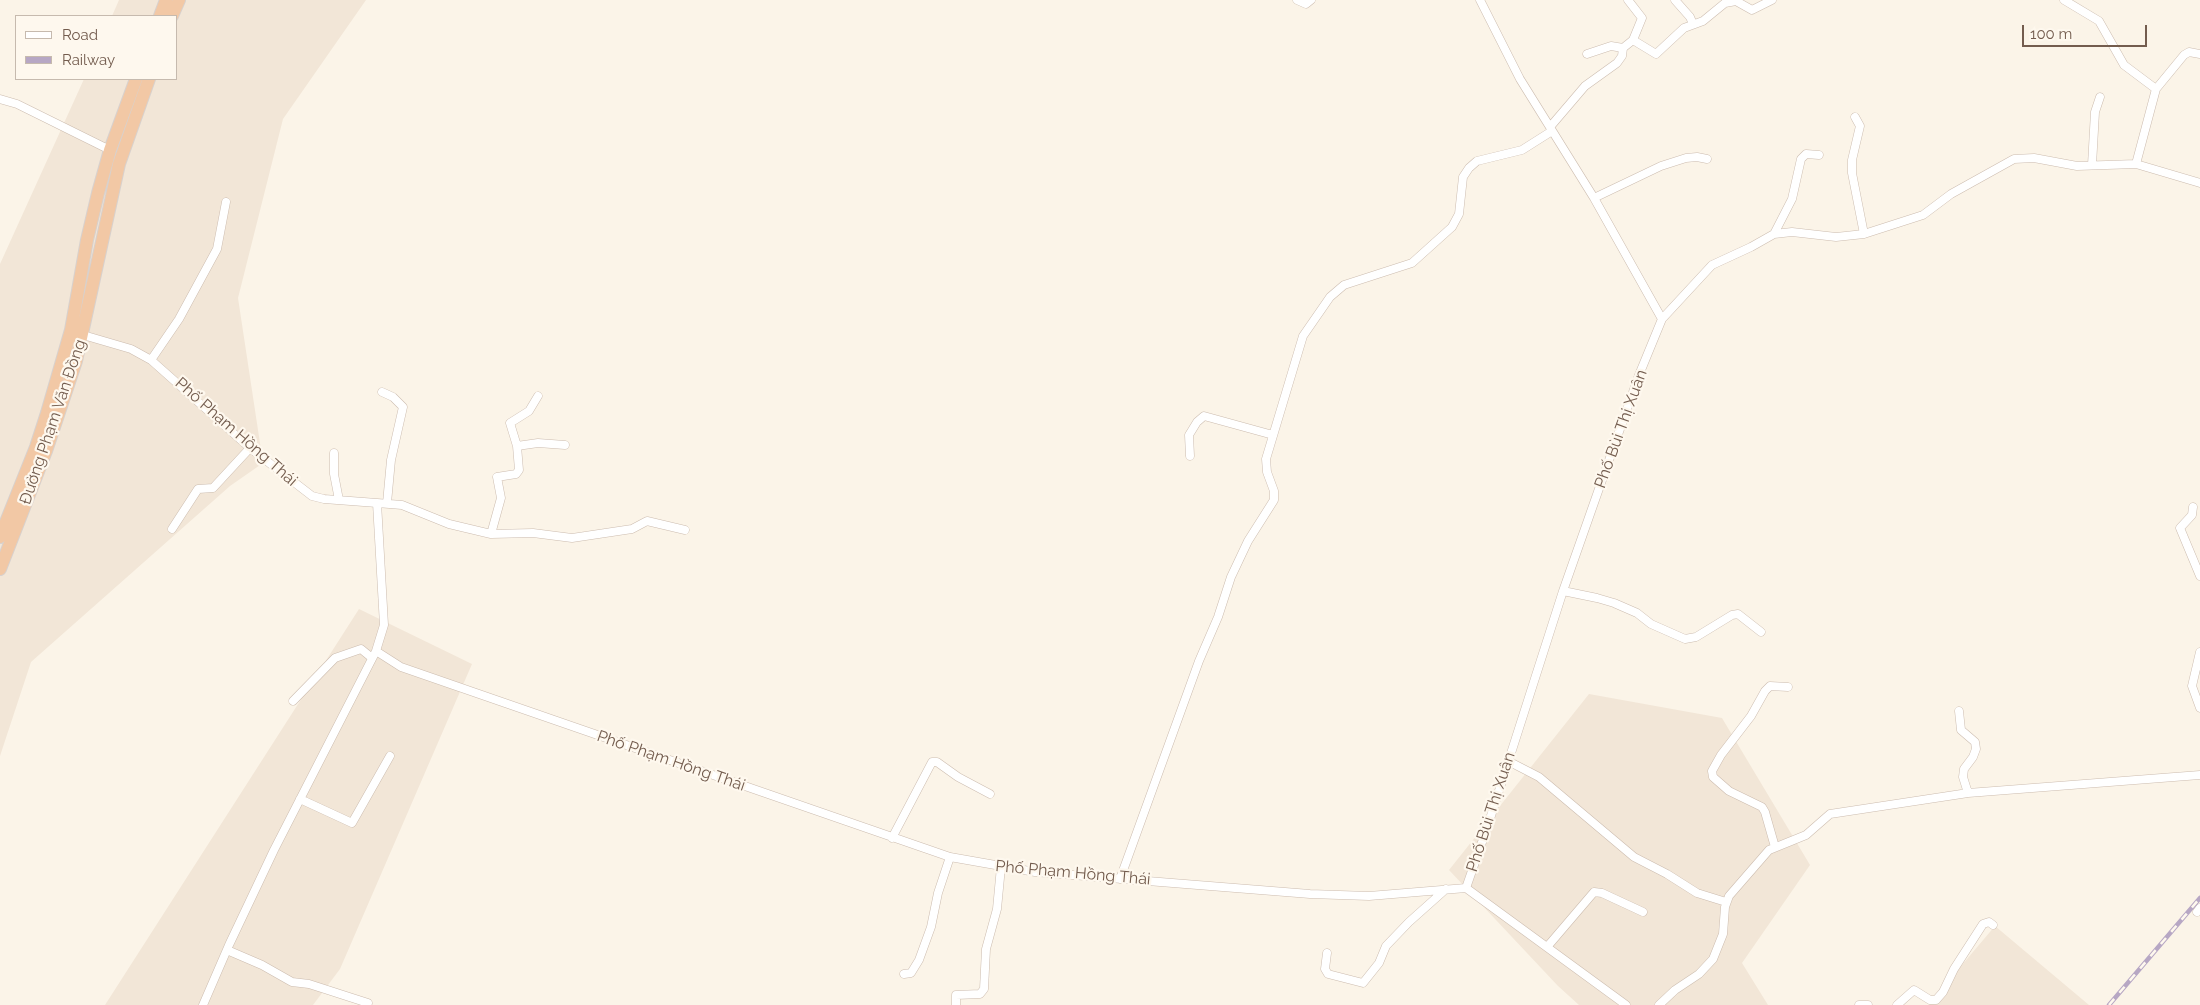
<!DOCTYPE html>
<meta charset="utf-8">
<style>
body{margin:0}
#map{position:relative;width:2200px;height:1005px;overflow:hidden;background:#fbf4e8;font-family:Raleway,sans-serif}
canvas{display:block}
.legend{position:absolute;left:15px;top:15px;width:162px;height:65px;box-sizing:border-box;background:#fef8ee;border:1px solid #c6baae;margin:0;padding:6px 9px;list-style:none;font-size:15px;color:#735c4e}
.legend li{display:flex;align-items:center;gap:10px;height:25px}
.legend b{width:25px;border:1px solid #c6baae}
.scale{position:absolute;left:2022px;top:25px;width:125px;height:22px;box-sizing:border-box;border:2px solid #735c4e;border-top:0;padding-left:6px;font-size:15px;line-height:18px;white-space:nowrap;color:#735c4e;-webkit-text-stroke:4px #fef8ee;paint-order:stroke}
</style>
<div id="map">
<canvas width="2200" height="1005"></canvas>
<ul class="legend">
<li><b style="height:6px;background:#fff"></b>Road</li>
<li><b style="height:6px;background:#b7a7c4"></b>Railway</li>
</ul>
<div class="scale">100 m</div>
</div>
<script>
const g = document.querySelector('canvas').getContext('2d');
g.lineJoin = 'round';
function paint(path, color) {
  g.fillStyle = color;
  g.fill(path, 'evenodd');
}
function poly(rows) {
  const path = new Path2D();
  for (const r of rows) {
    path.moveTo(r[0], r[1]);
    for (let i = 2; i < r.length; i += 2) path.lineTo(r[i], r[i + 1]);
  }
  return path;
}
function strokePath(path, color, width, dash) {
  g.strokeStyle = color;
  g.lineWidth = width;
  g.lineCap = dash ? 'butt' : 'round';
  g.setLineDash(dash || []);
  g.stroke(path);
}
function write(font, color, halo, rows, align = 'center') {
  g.font = font + ' Raleway,sans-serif';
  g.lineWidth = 4.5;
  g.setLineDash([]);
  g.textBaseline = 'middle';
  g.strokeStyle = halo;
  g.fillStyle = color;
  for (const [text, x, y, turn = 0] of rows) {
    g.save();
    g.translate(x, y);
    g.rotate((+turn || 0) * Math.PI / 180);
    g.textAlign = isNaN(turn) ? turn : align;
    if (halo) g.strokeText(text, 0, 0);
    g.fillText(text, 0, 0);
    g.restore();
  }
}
const residential = poly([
 [119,0,366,0,283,119,238,298,263,463,230,486,31,662,0,756,0,264,84,79,176,79,176,16,112,16],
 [359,609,472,664,340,969,313,1005,105,1005],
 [1589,694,1722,718,1810,865,1742,963,1768,1005,1579,1005,1558,986,1449,870],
 [1995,926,2089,1005,1928,1005]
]);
const minor = poly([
 [1297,0,1306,4,1311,0],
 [1675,0,1690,17,1693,24],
 [2064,0,2099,21,2124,65,2156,89],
 [1633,40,1656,54,1684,28,1703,21,1725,3,1736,1,1752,10,1772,0],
 [1587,54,1611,46,1623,48],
 [0,99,17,104,110,150],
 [1855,117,1860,126,1852,160,1852,173,1864,234],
 [1550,127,1585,86,1617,63,1622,56,1623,48,1633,40,1642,18,1628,0],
 [2136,164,2156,89,2184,55,2189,52,2200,54],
 [2092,165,2095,112,2100,97],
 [1594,198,1661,166,1686,158,1697,157,1707,159],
 [1774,234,1792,199,1801,159,1806,154,1819,155],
 [1662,319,1712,265,1751,247,1774,234,1792,232,1836,237,1864,234,1923,215,1951,194,2014,159,2034,158,2077,166,2136,164,2200,183],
 [83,335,131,349,151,360,250,448,312,496,324,499,377,503,384,625,376,651,401,667,950,857,1035,872,1310,894,1369,896,1466,888],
 [151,360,179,319,217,249,226,202],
 [382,392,393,397,403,407,391,460,387,503],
 [517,446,538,443,565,445],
 [334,453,334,474,339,500],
 [1190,456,1189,435,1197,422,1204,416,1273,435],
 [377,503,402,505,449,524,491,534,533,533,572,538,632,529,647,521,685,530],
 [2193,507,2192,515,2180,528,2200,576],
 [172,529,198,489,213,488,250,448],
 [491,534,501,498,497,477,516,474,519,470,517,446,510,423,529,411,538,396],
 [1563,591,1597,598,1614,603,1637,613,1651,624,1685,639,1696,637,1732,615,1738,614,1761,632],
 [2200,652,2192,686,2200,708],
 [293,701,335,658,361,649,372,658],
 [1959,711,1961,730,1975,742,1976,749,1973,757,1964,769,1963,777,1968,793],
 [1508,761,1539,777,1634,857,1667,874,1697,893,1726,902],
 [300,799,352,823,390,756],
 [892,838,932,762,937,762,958,777,990,794],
 [1775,847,1765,812,1762,807,1729,791,1713,777,1712,771,1721,755,1751,716,1765,691,1770,686,1788,687],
 [1120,879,1199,661,1218,617,1231,577,1248,541,1274,500,1274,491,1267,472,1266,459,1303,336,1330,297,1344,285,1412,263,1452,227,1459,214,1463,177,1469,168,1477,161,1522,150,1552,131],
 [1466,888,1488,825,1563,591,1639,375,1662,319,1594,198,1520,79,1480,0],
 [1466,888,1626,1005],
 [2197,912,2200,908],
 [1547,947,1594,892,1602,893,1643,912],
 [227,950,262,965,292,982,309,984,368,1003],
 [1327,953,1325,969,1328,974,1363,983,1379,963,1386,946,1409,922,1446,889],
 [904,974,911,973,919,960,931,927,938,893,950,857],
 [203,1005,229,945,274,850,376,651],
 [956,1005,956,995,980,994,984,989,986,949,997,909,1001,867],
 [1659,1005,1675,990,1699,974,1713,959,1723,934,1725,907,1729,896,1769,850,1806,835,1830,814,1968,793,2200,775],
 [1859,1005,1868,1005],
 [1897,1005,1914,990,1930,1000,1936,1000,1943,992,1954,969,1983,924,1989,922,1993,925]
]);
const trunk = poly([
 [160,16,166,0],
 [172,16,179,0],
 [0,537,36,447,47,413,71,330,87,240,98,193,110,150,136,79],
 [0,569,46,451,76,361,119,164,149,79]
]);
const rail = poly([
 [2109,1005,2200,898]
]);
const streetNames = [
 ["Đường Phạm Văn Đồng",53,422,-71],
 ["Phố Bùi Thị Xuân",1621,429,-70],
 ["Phố Phạm Hồng Thái",236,432,41],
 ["Phố Phạm Hồng Thái",671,761,19],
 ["Phố Bùi Thị Xuân",1491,812,-72],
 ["Phố Phạm Hồng Thái",1073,873,5]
];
paint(residential, '#f2e6d7');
strokePath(minor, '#ccbcaf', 9);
strokePath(trunk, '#d8d1cd', 14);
strokePath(minor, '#fff', 8);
strokePath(trunk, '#f2c8a5', 12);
strokePath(rail, '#b7a7c4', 4.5);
strokePath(rail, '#fef8ee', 2.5, [8]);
write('16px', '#735c4e', '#fef8ee', streetNames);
</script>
